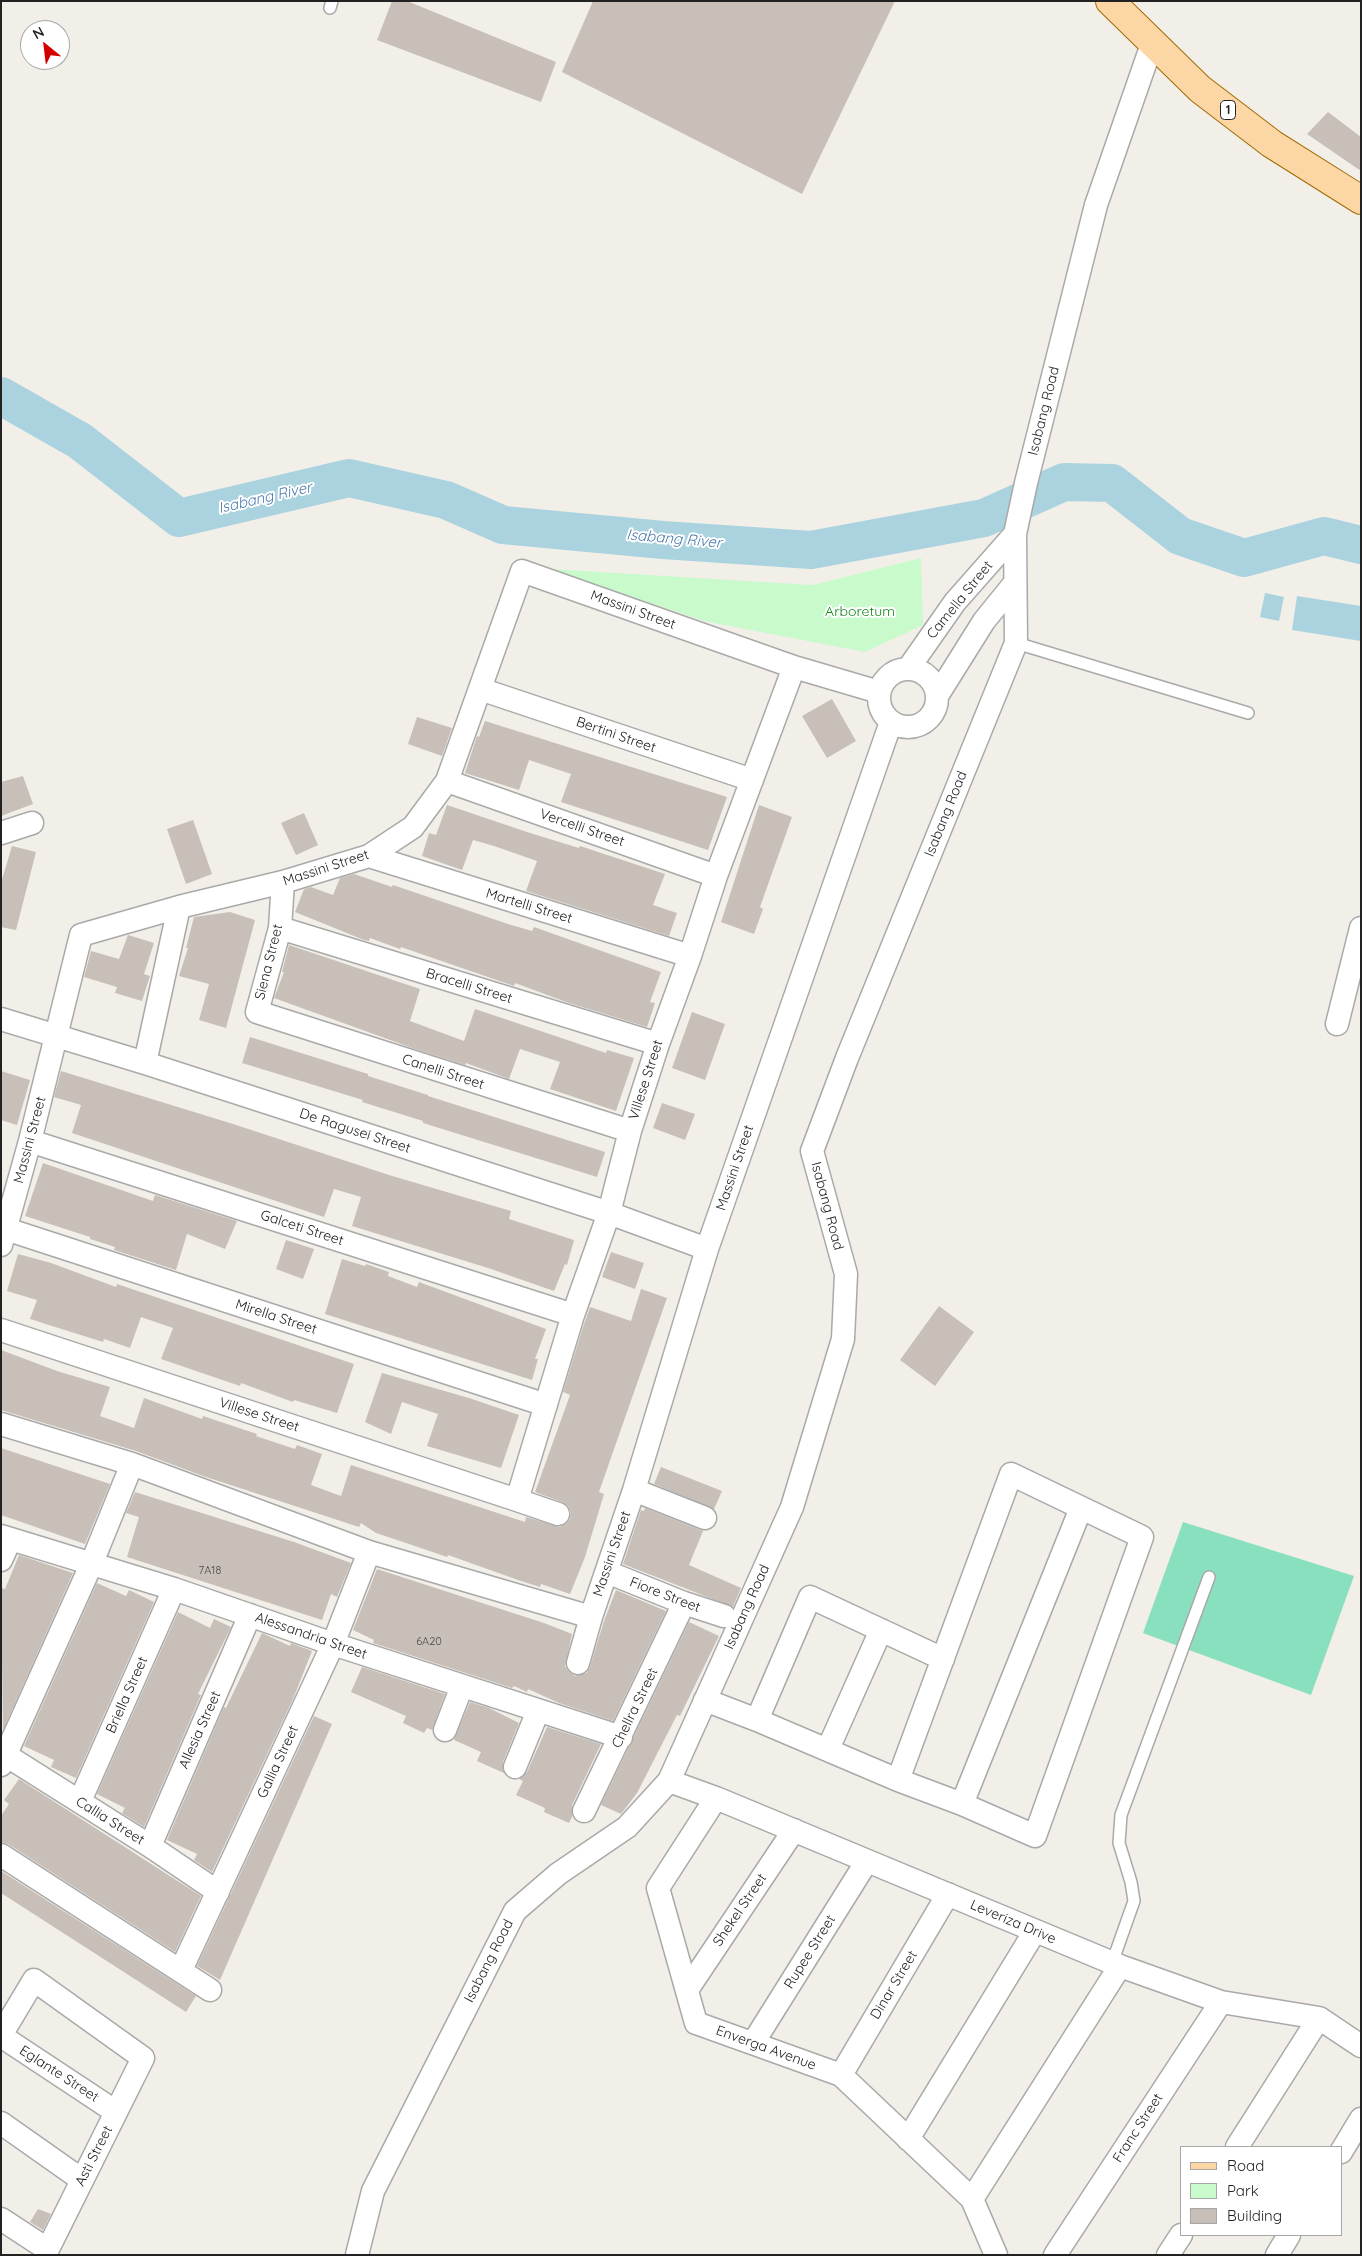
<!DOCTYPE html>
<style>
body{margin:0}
#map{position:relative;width:1362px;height:2256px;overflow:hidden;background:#f2efe9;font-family:Quicksand,sans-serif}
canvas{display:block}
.frame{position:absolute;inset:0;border:2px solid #222;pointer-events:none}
.legend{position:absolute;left:1180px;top:2146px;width:162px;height:90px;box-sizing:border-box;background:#fff;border:1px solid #a7a7a7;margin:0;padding:6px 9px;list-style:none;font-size:15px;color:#222}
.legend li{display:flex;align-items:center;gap:10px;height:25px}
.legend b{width:25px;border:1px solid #a7a7a7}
.north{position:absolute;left:20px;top:20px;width:50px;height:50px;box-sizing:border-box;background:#fff;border:1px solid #a7a7a7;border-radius:50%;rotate:331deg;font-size:14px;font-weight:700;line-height:20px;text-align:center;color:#222}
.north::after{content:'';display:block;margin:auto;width:18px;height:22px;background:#d40000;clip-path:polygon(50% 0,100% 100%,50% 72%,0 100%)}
</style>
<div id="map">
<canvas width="1362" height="2256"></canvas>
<div class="frame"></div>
<ul class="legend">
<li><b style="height:6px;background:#fcd6a4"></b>Road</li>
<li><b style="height:14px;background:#c8facc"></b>Park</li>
<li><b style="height:14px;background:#c7bfb8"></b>Building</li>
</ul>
<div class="north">N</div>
</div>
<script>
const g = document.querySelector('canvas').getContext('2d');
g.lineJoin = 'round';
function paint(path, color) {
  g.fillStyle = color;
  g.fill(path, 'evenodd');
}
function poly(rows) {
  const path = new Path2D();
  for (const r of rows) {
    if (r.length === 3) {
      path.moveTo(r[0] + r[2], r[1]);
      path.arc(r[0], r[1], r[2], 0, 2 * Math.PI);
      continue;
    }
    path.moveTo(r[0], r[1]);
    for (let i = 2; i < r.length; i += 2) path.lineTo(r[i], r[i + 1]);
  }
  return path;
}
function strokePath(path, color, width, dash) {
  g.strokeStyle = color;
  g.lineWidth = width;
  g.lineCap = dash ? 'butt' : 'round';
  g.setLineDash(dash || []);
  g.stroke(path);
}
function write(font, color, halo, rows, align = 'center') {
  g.font = font + ' Quicksand,sans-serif';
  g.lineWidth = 4;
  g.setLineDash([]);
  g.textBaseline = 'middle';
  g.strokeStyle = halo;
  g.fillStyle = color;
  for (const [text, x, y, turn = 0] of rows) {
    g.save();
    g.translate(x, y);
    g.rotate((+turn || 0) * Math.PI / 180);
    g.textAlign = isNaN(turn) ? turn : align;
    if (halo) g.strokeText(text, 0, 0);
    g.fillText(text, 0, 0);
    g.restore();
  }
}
const park = poly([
 [921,558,923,625,865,652,704,621,550,569,813,585]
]);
const pitch = poly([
 [1183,1522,1354,1576,1311,1695,1143,1633]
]);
const water = poly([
 [1265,593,1284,597,1279,621,1260,617],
 [1297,596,1361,606,1361,641,1292,630]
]);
const river = poly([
 [1,396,80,441,179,518,349,478,446,500,503,525,663,540,811,550,984,518,1064,482,1112,483,1180,536,1244,558,1324,536,1361,545]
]);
const building = poly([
 [392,1,407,1,556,62,541,102,377,40],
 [593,1,895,1,802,194,562,72],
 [1328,112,1361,137,1361,171,1307,134],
 [832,699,856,741,827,758,802,716],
 [417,717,452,728,442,756,408,744],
 [485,721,727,797,708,850,561,802,571,774,529,760,519,790,465,773,477,736,479,737],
 [23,776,33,804,1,816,1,782],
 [447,805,530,833,579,848,580,846,665,874,653,905,677,913,669,936,526,891,537,861,494,846,473,840,462,870,422,856,429,833,436,835],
 [759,805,792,817,760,907,763,909,754,934,721,922],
 [304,813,318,845,296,855,281,823],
 [193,820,212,874,186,884,167,829],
 [12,846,36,852,16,930,1,927,1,883],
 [354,874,392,887,393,885,508,924,532,931,534,927,661,972,650,1002,655,1003,647,1027,566,1002,515,983,514,986,401,947,400,949,370,938,369,941,364,940,295,912,304,889,311,887,333,895,340,878],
 [230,912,255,920,226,1028,199,1020,209,984,179,976,188,948,186,948,194,917],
 [128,935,154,943,144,974,150,976,142,1001,115,993,117,987,84,977,91,951,119,959],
 [289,945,420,989,410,1021,464,1041,475,1009,606,1053,607,1050,634,1058,616,1111,550,1089,560,1062,520,1049,509,1079,466,1063,465,1065,415,1049,274,998,284,972,282,972],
 [692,1012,725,1024,705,1080,672,1068],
 [250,1037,368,1074,368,1076,428,1095,428,1096,605,1152,597,1177,423,1123,423,1121,362,1102,363,1100,242,1063],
 [1,1071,30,1080,17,1125,1,1120],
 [61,1071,233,1124,389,1175,511,1211,509,1219,574,1240,567,1265,565,1264,554,1291,488,1268,352,1226,361,1197,334,1189,324,1217,72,1133,81,1105,54,1097],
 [662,1103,695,1114,685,1140,653,1128],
 [43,1163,153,1201,155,1195,237,1221,225,1249,187,1234,176,1270,114,1250,115,1247,90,1239,90,1237,25,1216],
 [286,1240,314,1249,303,1279,276,1269],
 [611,1252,644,1263,635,1289,602,1277],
 [18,1254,51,1263,116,1287,117,1284,354,1364,337,1413,294,1400,293,1402,241,1383,240,1386,161,1359,173,1328,141,1317,130,1348,104,1339,103,1342,30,1319,37,1300,7,1291],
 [342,1259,365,1266,366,1264,389,1272,388,1276,417,1287,419,1282,546,1329,535,1359,538,1359,532,1380,325,1314],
 [641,1289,667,1298,599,1492,604,1494,585,1557,570,1594,541,1584,540,1587,521,1581,448,1555,447,1557,412,1545,376,1533,361,1523,359,1527,203,1476,136,1451,1,1410,1,1350,57,1371,110,1387,100,1416,134,1428,144,1398,202,1419,203,1416,257,1434,256,1436,295,1449,297,1445,322,1454,311,1485,341,1496,351,1465,525,1522,526,1517,560,1527,566,1524,570,1519,571,1512,568,1506,562,1502,535,1492,570,1395,563,1392,583,1327,590,1307,631,1321],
 [939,1306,974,1332,935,1386,900,1360],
 [382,1373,469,1398,519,1415,501,1468,427,1446,438,1414,402,1402,391,1434,365,1422],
 [1,1448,110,1484,85,1544,1,1515],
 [661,1467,722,1491,714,1509,654,1484],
 [135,1492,294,1542,351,1563,337,1597,331,1594,322,1620,127,1557,139,1517,126,1513],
 [645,1508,703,1531,689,1565,741,1588,733,1607,623,1564,641,1510,644,1511],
 [19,1555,73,1573,3,1730,1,1588,5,1589],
 [377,1569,544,1623,572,1634,565,1666,569,1672,575,1676,587,1673,590,1667,604,1621,616,1590,666,1611,613,1721,559,1703,528,1689,527,1692,514,1686,512,1688,373,1643,374,1640,353,1630],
 [97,1583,126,1596,129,1590,154,1602,76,1778,51,1767,54,1760,24,1746],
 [178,1612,210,1628,214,1619,231,1627,198,1694,201,1695,144,1827,122,1813,125,1808,97,1794],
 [689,1622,719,1636,680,1716,677,1715,637,1793,621,1814,601,1805],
 [262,1633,290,1646,291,1643,312,1651,293,1699,212,1872,194,1860,197,1854,167,1840,224,1707,226,1708],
 [362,1667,445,1694,432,1730,427,1728,424,1733,403,1723,406,1716,351,1692],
 [470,1702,489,1708,519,1723,503,1762,504,1773,477,1761,481,1752,454,1740],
 [314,1716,332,1724,220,1980,197,1966],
 [547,1727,601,1744,572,1805,572,1817,569,1823,544,1812,545,1808,516,1795,523,1781,519,1779,527,1772],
 [19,1779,201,1896,175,1952,8,1844,1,1842,1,1816,9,1804,4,1800],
 [1,1871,196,1996,186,2012,1,1893],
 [38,2209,51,2214,43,2230,30,2222]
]);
const service = poly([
 [330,8,332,1],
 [1016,643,1248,713],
 [1112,1963,1134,1901,1131,1882,1119,1843,1121,1815,1209,1577]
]);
const minor = poly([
 [908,698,29],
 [908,669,955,602,1015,534],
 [480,689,752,780],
 [937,696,984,621,1014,584],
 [447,781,716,876],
 [1,833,32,823],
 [369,856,690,956],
 [283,882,280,928,257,1012,630,1131],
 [280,928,658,1044],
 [1,1019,145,1063,609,1213,707,1249],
 [1337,1024,1361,928],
 [145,1063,179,907],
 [30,1141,573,1315],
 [6,1229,546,1405],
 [1,1245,30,1141,81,935,179,907,283,882,369,856,413,827,447,781,522,571,794,667,879,692],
 [1,1330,517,1500,573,1315,609,1213,630,1131,658,1044,690,956,716,876,794,667],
 [1,1424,132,1464,369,1552,591,1617],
 [634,1490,705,1518],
 [517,1500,558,1514],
 [1,1536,174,1589,333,1644,621,1737],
 [1,1560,10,1540],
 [607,1572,684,1603,724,1616],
 [578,1663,591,1617,634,1490,707,1249,891,722],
 [705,1700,757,1720,898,1780,962,1804,1035,1836,1142,1537,1011,1474,898,1780],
 [757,1720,810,1597,943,1659],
 [445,1730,462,1686],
 [828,1749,881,1630],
 [1,1752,150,1846,218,1892],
 [1,1765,91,1565,132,1464],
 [515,1767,538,1711],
 [669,1781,716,1798,1120,1966,1221,2002,1319,2018,1361,2046],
 [716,1798,658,1888,696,2023,841,2075,972,2199,996,2255],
 [80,1801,174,1589],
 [962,1804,1081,1508],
 [584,1811,684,1603],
 [150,1846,250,1615],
 [1,1855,210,1990],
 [181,1970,333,1644,369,1552],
 [687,1990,794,1830],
 [1,2035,34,1980,143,2058,45,2255],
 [1,2036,116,2112],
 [753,2043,867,1861],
 [841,2075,948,1894],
 [1,2123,82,2180],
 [908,2139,1035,1931],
 [1237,2147,1319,2018],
 [1341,2152,1361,2119],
 [972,2199,1120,1966],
 [1,2219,47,2249],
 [357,2255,373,2191,515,1911,558,1874,627,1827,669,1781,792,1507,843,1339,846,1274,812,1151,847,1058,1016,643,1015,534,1026,483,1096,205,1152,44],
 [1055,2255,1221,2002],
 [1168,2255,1181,2235],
 [1277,2255,1289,2235]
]);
const primary = poly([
 [1110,1,1200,89,1272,144,1361,200]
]);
const numberNames = [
 ["7A18",210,1571],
 ["6A20",429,1642]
];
const shields = [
 [1228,110,15]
];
const shieldNames = [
 ["1",1228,110]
];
const streetNames = [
 ["Isabang Road",1044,411,-76],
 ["Camella Street",960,600,-51],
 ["Massini Street",633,610,20],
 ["Bertini Street",616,735,19],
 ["Isabang Road",946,814,-68],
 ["Vercelli Street",582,828,19],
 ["Massini Street",326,868,-18],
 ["Martelli Street",529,906,17],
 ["Siena Street",269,962,-76],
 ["Bracelli Street",469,986,17],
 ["Canelli Street",443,1072,18],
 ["Villese Street",646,1080,-72],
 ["De Ragusei Street",355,1131,18],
 ["Massini Street",30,1140,-75],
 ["Massini Street",735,1168,-71],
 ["Isabang Road",827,1206,75],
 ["Galceti Street",302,1228,18],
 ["Mirella Street",276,1317,18],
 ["Villese Street",259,1415,18],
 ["Massini Street",612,1554,-71],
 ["Fiore Street",665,1595,21],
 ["Isabang Road",747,1607,-66],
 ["Alessandria Street",311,1636,19],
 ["Briella Street",127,1695,-66],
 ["Chellra Street",635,1708,-64],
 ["Allesia Street",200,1730,-66],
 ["Gallia Street",278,1762,-65],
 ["Callia Street",110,1821,32],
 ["Shekel Street",740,1910,-56],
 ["Leveriza Drive",1013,1922,23],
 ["Rupee Street",810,1952,-58],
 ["Isabang Road",489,1961,-63],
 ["Dinar Street",894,1985,-59],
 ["Enverga Avenue",766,2048,20],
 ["Eglante Street",59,2074,33],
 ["Franc Street",1138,2128,-57],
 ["Asti Street",94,2156,-63]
];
const parkNames = [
 ["Arboretum",860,612]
];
const waterNames = [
 ["Isabang River",265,498,-13],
 ["Isabang River",674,539,5]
];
paint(park, '#c8facc');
paint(pitch, '#88e0be');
paint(water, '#aad3df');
strokePath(river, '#aad3df', 38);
paint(building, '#c7bfb8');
strokePath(service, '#a9a9a9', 14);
strokePath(minor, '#a9a9a9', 25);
strokePath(primary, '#a06b00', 30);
strokePath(service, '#fff', 11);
strokePath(minor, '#fff', 22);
strokePath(primary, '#fcd6a4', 28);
write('11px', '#4b4948', null, numberNames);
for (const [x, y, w] of shields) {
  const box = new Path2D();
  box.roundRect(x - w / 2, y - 9.5, w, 19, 4);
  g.fillStyle = '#fff';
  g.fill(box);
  strokePath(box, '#222', 1);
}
write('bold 12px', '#222', null, shieldNames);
write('14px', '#222', '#fff', streetNames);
write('14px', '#0c8416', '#fff', parkNames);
write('italic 15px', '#4a7aab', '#fff', waterNames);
</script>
